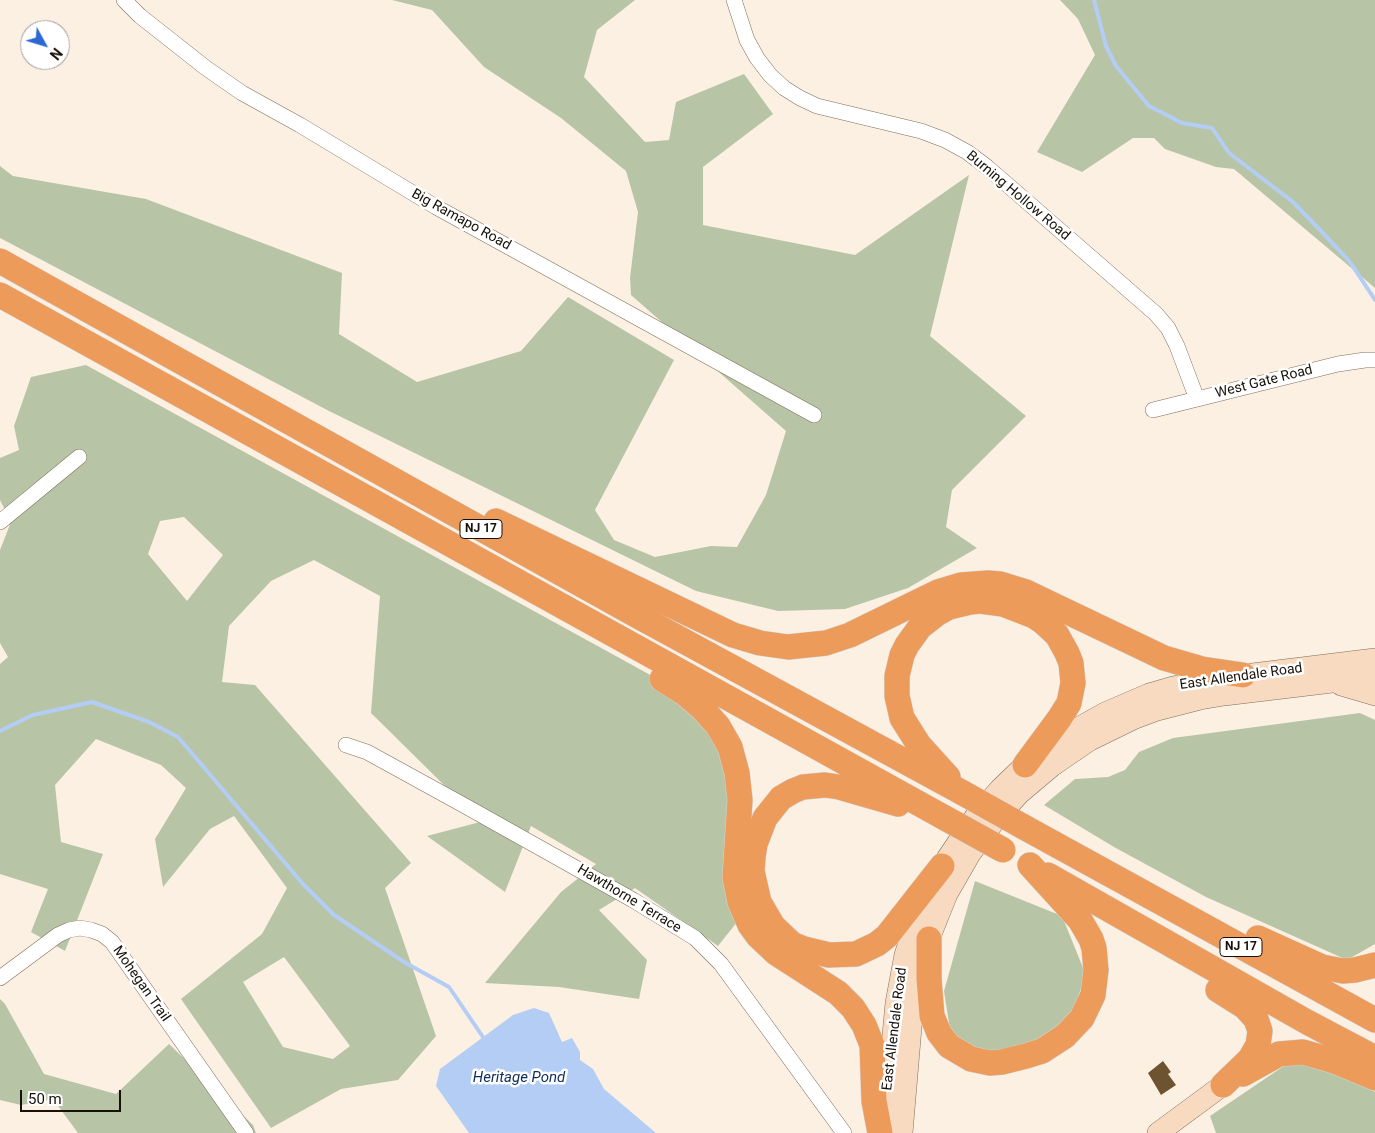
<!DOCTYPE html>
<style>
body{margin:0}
#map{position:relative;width:1375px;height:1133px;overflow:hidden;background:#fcf0e3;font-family:Roboto,sans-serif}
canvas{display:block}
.north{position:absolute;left:20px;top:20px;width:50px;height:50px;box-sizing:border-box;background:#fff;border:1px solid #a2a09d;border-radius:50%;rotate:129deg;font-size:14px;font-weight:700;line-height:20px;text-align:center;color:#171109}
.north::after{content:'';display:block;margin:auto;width:18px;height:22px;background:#2b67d5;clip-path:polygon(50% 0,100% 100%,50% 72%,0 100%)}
.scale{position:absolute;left:20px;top:1090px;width:101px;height:22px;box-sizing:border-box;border:2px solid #171109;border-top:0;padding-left:6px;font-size:15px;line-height:18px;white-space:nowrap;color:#171109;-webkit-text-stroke:4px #fff;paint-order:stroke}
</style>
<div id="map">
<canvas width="1375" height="1133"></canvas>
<div class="north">N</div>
<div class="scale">50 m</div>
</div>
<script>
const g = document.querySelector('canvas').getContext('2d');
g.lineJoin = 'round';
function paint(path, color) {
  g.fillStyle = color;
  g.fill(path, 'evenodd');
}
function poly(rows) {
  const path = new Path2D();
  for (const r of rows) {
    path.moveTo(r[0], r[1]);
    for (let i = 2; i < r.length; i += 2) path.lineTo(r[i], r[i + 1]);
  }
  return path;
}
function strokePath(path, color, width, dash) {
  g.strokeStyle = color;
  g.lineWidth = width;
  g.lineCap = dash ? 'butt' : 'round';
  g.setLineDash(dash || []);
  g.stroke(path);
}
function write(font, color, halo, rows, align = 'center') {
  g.font = font + ' Roboto,sans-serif';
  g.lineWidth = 5;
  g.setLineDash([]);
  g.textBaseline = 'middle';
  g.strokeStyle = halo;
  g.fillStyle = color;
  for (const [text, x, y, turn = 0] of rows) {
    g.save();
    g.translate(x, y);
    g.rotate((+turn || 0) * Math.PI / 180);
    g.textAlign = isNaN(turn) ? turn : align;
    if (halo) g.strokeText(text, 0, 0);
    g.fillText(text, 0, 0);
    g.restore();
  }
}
const green = poly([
 [392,0,635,0,597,30,584,77,645,142,669,140,676,102,744,74,773,114,703,167,703,225,855,255,969,175,930,336,1026,416,952,490,946,527,977,548,908,588,845,609,778,611,696,591,329,411,0,238,0,166,13,176,146,199,342,273,339,334,417,382,521,351,568,297,674,360,595,510,614,540,655,557,711,546,737,547,766,495,786,431,631,295,630,278,638,212,626,171,561,118,484,67,432,10],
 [1060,0,1375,0,1375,288,1234,169,1216,167,1165,149,1154,138,1133,138,1082,172,1037,152,1095,55,1078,19],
 [86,365,654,677,732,742,745,912,718,946,635,888,599,910,647,960,639,999,559,987,485,983,561,892,596,864,531,826,505,892,427,836,499,817,447,788,371,713,380,596,314,560,271,581,229,626,222,682,255,685,411,863,385,888,436,1036,398,1080,341,1089,271,1128,181,999,262,934,287,888,234,816,210,829,163,887,155,839,186,788,161,765,96,739,55,785,61,842,103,854,65,951,31,932,48,889,0,874,0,664,8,657,0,643,0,550,11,522,0,500,0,458,19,450,14,426,31,377],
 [184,517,223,555,187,601,148,554,160,521],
 [284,957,350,1046,333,1059,283,1047,243,982],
 [1360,713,1375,720,1375,944,1347,960,1206,897,1114,847,1044,805,1075,779,1108,777,1125,770,1139,752,1173,738],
 [975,881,1062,916,1086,975,1070,1019,1014,1053,984,1052,951,1036,944,991],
 [0,999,5,1004,44,1074,116,1094,169,1044,253,1125,256,1133,78,1133,53,1099,21,1105,0,1100],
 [1303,1053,1375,1092,1375,1133,1216,1133,1210,1116]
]);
const water = poly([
 [534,1008,549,1013,562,1042,572,1038,580,1052,580,1060,593,1069,604,1089,656,1133,469,1133,436,1086,440,1069,513,1015]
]);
const stream = poly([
 [1094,0,1106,46,1116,66,1149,106,1182,123,1212,128,1229,153,1293,202,1321,231,1350,262,1375,300],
 [0,731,33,715,92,702,149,722,178,737,303,884,334,915,404,962,449,987,485,1040]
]);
const building = poly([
 [1163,1061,1171,1072,1168,1074,1176,1085,1161,1095,1148,1073]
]);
const minor = poly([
 [124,0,140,16,206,68,242,93,300,125,436,207,814,415],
 [734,0,747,40,757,58,770,75,784,88,800,98,817,106,921,131,945,140,967,152,987,167,1156,314,1168,328,1177,346,1197,399],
 [1153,410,1338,364,1365,360,1375,360],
 [0,522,79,457],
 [346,745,367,752,467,807,633,900,695,938,721,964,844,1133],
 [0,978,58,935,69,930,80,928,91,930,102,934,112,942,246,1133]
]);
const secondary = poly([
 [1341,685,1375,695],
 [884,1130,896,1003,905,955,913,931,922,906,942,866,975,817,1000,789,1025,765,1062,737,1105,713,1149,694,1173,687,1220,678,1375,659],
 [902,1133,913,1004,917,981,929,939,947,894,970,854,996,819,1020,793,1052,766,1090,740,1133,719,1157,710,1200,699,1224,695,1375,677],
 [1158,1133,1223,1085]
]);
const trunk = poly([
 [0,261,636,615,963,793],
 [0,295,945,818],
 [496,521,733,635,760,643,788,647,826,643,850,635,938,592,961,585,988,583,1000,584,1026,592,1164,658,1202,669,1243,675],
 [662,679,683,692,702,708,718,726,730,747,737,773,740,800,735,878,740,902,750,925,758,936,776,953,838,993,853,1008,864,1025,872,1045,874,1101,880,1133],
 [948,777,919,745,902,718,897,696,897,676,902,655,907,645,920,627,938,613,949,607,970,602,980,601,1003,604,1034,616,1043,622,1057,635,1067,653,1071,663,1073,683,1069,703,1059,719,1025,765],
 [898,804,839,787,825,785,803,787,793,791,781,798,765,818,755,844,753,857,752,871,759,902,773,926,792,944,804,949,829,955,856,954,877,944,887,936,942,866],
 [1022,826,1375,1020],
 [1048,875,1307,1022,1375,1058],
 [1258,938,1322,967,1343,971,1355,970,1375,965],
 [929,939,929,979,932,1016,939,1033,949,1046,971,1059,990,1063,1002,1062,1026,1056,1042,1051,1065,1036,1082,1018,1093,995,1096,970,1094,948,1091,939,1080,920,1030,865],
 [1218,990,1245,1007,1256,1019,1260,1031,1258,1045,1250,1059,1223,1085],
 [1243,1074,1279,1054,1303,1052,1334,1061,1375,1078]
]);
const trunkBridge = poly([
 [963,793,1022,826],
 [945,818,1003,850]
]);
const shields = [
 [481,529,42],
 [1241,947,42]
];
const shieldNames = [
 ["NJ 17",481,529],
 ["NJ 17",1241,947]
];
const streetNames = [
 ["Burning Hollow Road",1018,196,40],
 ["Big Ramapo Road",461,220,29],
 ["West Gate Road",1264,382,-14],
 ["East Allendale Road",1241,677,-8],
 ["Hawthorne Terrace",629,899,31],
 ["Mohegan Trail",141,984,55],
 ["East Allendale Road",895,1029,-83]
];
const waterNames = [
 ["Heritage Pond",519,1078]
];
paint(green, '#b7c5a6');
paint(water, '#b4cdf4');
strokePath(stream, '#b4cdf4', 4);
paint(building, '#6e5331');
strokePath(minor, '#7f6e59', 16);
strokePath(secondary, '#7f6e59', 22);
strokePath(trunk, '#d5d4d3', 26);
strokePath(minor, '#fff', 15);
strokePath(secondary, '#f8dac1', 21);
strokePath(trunk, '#ec9b5a', 25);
strokePath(trunkBridge, '#d5d4d3', 26, []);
strokePath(trunkBridge, '#ec9b5a', 25);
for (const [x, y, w] of shields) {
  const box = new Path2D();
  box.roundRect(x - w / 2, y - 9.5, w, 19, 4);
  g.fillStyle = '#fff';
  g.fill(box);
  strokePath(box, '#171109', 1);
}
write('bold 12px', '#171109', null, shieldNames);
write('14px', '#171109', '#fff', streetNames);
write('italic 15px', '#0f2d5c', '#fff', waterNames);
</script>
